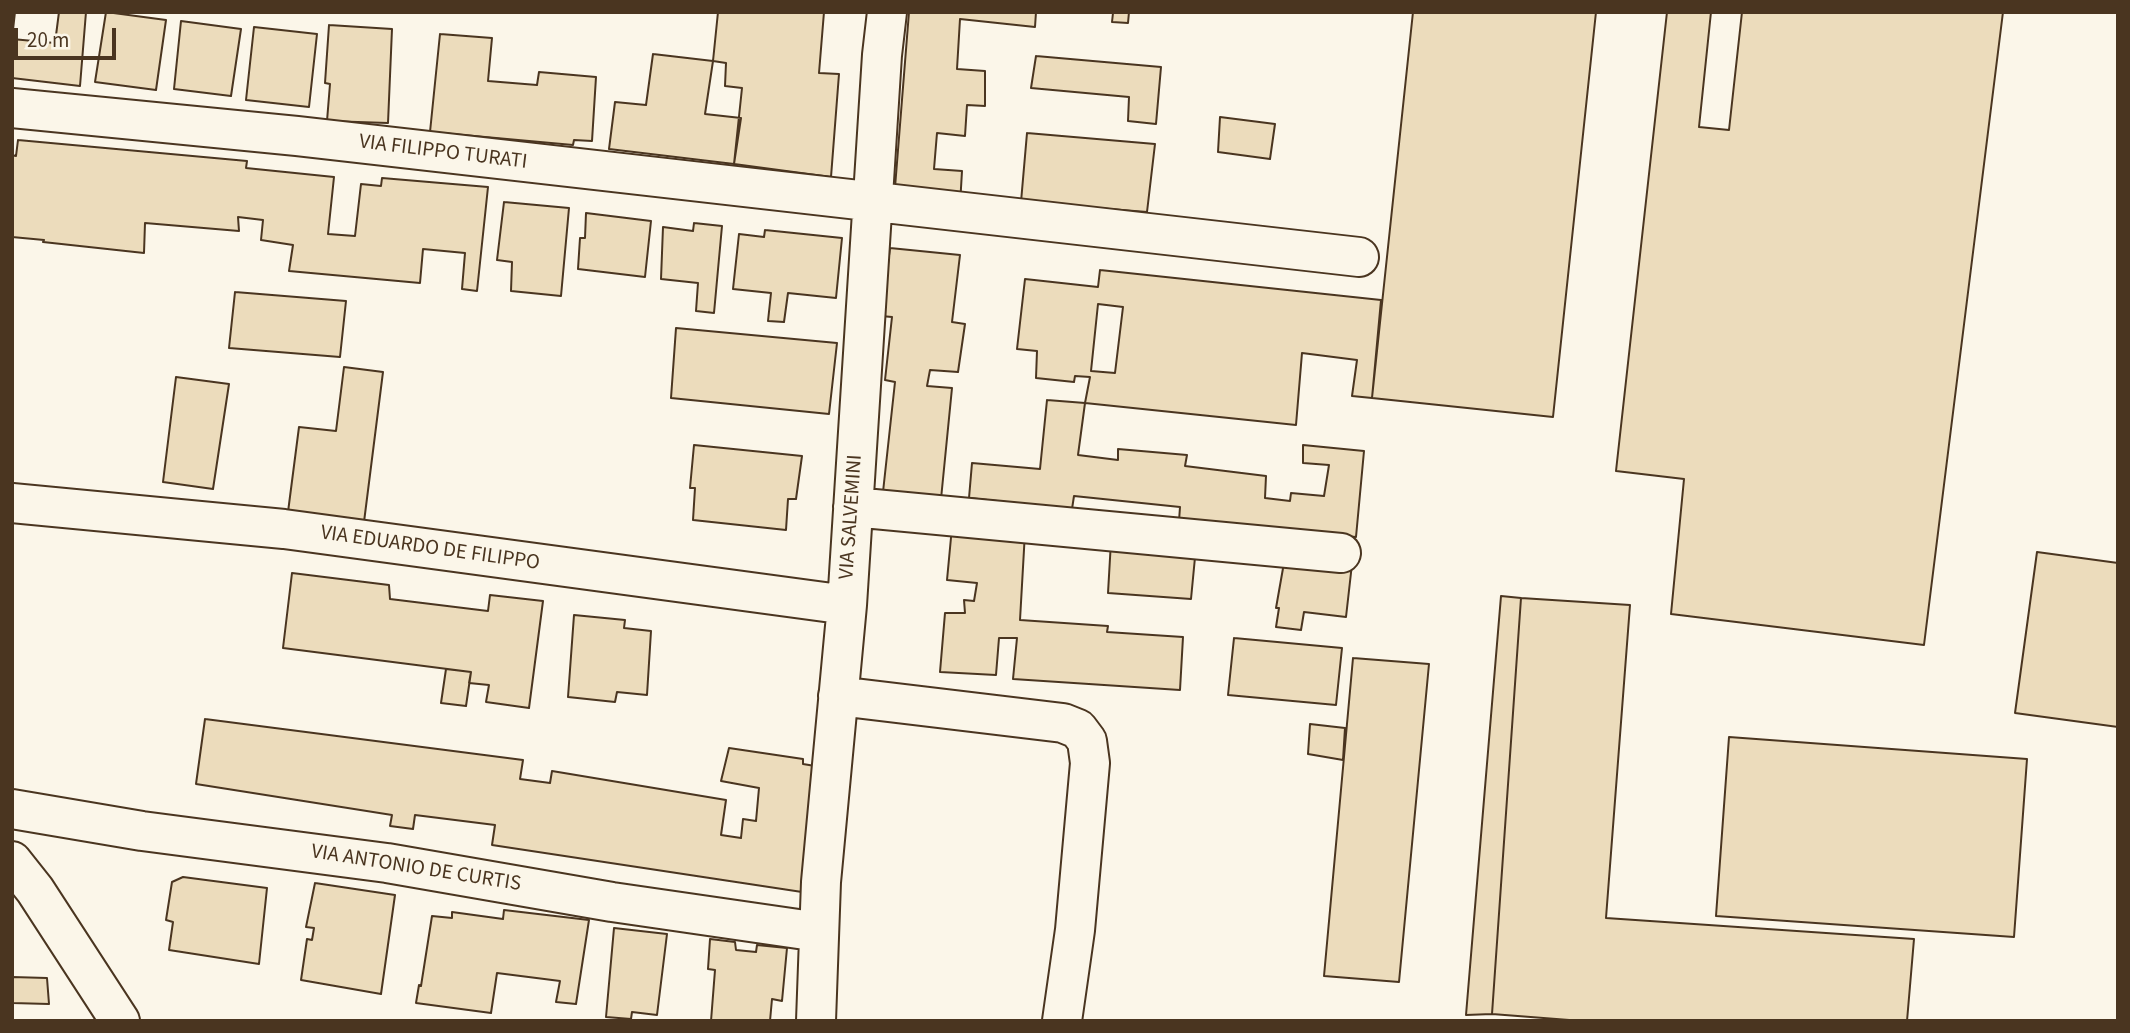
<!DOCTYPE html>
<style>
body{margin:0}
#map{position:relative;width:2130px;height:1033px;overflow:hidden;background:#fbf6e9;font-family:"Source Sans 3",sans-serif}
canvas{display:block}
.frame{position:absolute;inset:0;border:14px solid #4a3520;pointer-events:none}
.scale{position:absolute;left:14px;top:28px;width:102px;height:32px;box-sizing:border-box;border:4px solid #4a3520;border-top:0;padding-left:9px;font-size:21px;line-height:24px;white-space:nowrap;color:#4a3520;-webkit-text-stroke:5px #fbf6e9;paint-order:stroke}
</style>
<div id="map">
<canvas width="2130" height="1033"></canvas>
<div class="frame"></div>
<div class="scale">20 m</div>
</div>
<script>
const g = document.querySelector('canvas').getContext('2d');
g.lineJoin = 'round';
function paint(path, color) {
  g.fillStyle = color;
  g.fill(path, 'evenodd');
}
function poly(rows) {
  const path = new Path2D();
  for (const r of rows) {
    path.moveTo(r[0], r[1]);
    for (let i = 2; i < r.length; i += 2) path.lineTo(r[i], r[i + 1]);
  }
  return path;
}
function strokePath(path, color, width, dash) {
  g.strokeStyle = color;
  g.lineWidth = width;
  g.lineCap = dash ? 'butt' : 'round';
  g.setLineDash(dash || []);
  g.stroke(path);
}
function write(font, color, halo, rows, align = 'center') {
  g.font = font + ' "Source Sans 3",sans-serif';
  g.lineWidth = 5;
  g.setLineDash([]);
  g.textBaseline = 'middle';
  g.strokeStyle = halo;
  g.fillStyle = color;
  for (const [text, x, y, turn = 0] of rows) {
    g.save();
    g.translate(x, y);
    g.rotate((+turn || 0) * Math.PI / 180);
    g.textAlign = isNaN(turn) ? turn : align;
    if (halo) g.strokeText(text, 0, 0);
    g.fillText(text, 0, 0);
    g.restore();
  }
}
const building = poly([
 [12,12,15,12,12,39,55,43,59,12,86,12,80,86,12,78,12,12],
 [106,12,166,20,156,90,95,82,106,12],
 [718,12,824,12,819,73,839,74,831,177,734,164,742,88,725,86,726,63,713,61,718,12],
 [909,12,1036,12,1035,27,960,19,957,69,985,71,985,106,967,105,965,136,937,133,934,169,962,171,960,205,894,200,909,12],
 [1103,12,1129,12,1128,23,1112,22,1113,13,1103,12],
 [1413,12,1596,12,1553,417,1372,398,1413,12],
 [1667,12,1711,12,1699,127,1729,130,1742,12,2003,12,1924,645,1671,614,1684,479,1616,471,1667,12],
 [181,21,241,29,231,96,174,89,181,21],
 [329,25,392,29,388,123,327,121,330,84,325,83,329,25],
 [254,27,317,34,309,107,246,100,254,27],
 [440,34,492,38,488,81,537,85,539,72,596,77,592,141,574,140,573,145,430,132,440,34],
 [653,54,713,61,705,114,741,118,734,164,609,149,615,102,646,105,653,54],
 [1036,56,1161,67,1156,124,1128,121,1129,97,1031,88,1036,56],
 [1220,117,1275,124,1270,159,1218,152,1220,117],
 [1027,133,1155,144,1147,212,1021,202,1027,133],
 [18,140,247,161,246,168,334,177,328,234,355,236,361,184,381,186,382,178,488,187,477,291,462,289,465,253,423,249,420,283,289,271,293,245,261,240,263,220,238,217,239,231,145,223,144,253,43,242,44,240,12,237,12,155,16,156,18,140],
 [504,202,569,208,561,296,511,291,512,262,497,260,504,202],
 [586,213,651,221,645,277,578,269,580,238,585,238,586,213],
 [694,223,722,226,714,313,696,311,698,283,661,279,663,227,693,231,694,223],
 [765,230,842,238,836,298,788,293,784,322,768,321,771,293,733,289,739,234,764,237,765,230],
 [890,248,960,255,952,322,965,324,958,372,930,370,927,386,952,388,941,499,883,492,895,382,885,380,892,317,881,316,890,248],
 [1100,270,1381,300,1372,398,1352,396,1357,360,1302,353,1296,425,1085,403,1090,377,1075,376,1074,382,1036,378,1037,351,1017,349,1025,279,1098,287,1100,270],
 [1098,304,1123,307,1115,373,1091,371,1098,304],
 [235,292,346,301,340,357,229,348,235,292],
 [676,328,837,343,829,414,671,398,676,328],
 [344,367,383,372,364,522,288,512,299,427,336,431,344,367],
 [176,377,229,384,213,489,163,482,176,377],
 [1047,400,1085,403,1078,455,1118,460,1118,449,1187,455,1185,466,1266,476,1265,498,1290,501,1291,493,1324,496,1329,465,1303,463,1303,445,1364,451,1356,537,1179,521,1180,507,1074,496,1072,509,969,498,972,463,1040,469,1047,400],
 [694,445,802,456,796,499,788,499,786,530,693,520,695,488,690,488,694,445],
 [952,527,1025,532,1020,620,1108,626,1107,632,1183,637,1180,690,1013,679,1017,638,999,638,996,675,940,672,945,613,965,613,964,600,974,601,977,583,947,580,952,527],
 [1111,541,1196,547,1191,599,1108,593,1111,541],
 [2037,552,2118,563,2118,727,2015,713,2037,552],
 [1285,557,1352,564,1346,617,1304,612,1301,630,1276,627,1279,608,1276,608,1285,557],
 [292,573,389,585,390,599,488,611,490,595,543,601,529,708,486,702,489,685,469,683,471,672,283,648,292,573],
 [1501,596,1521,598,1492,1014,1466,1015,1501,596],
 [1521,598,1630,605,1606,918,1914,939,1907,1021,1582,1021,1492,1014,1521,598],
 [574,615,625,620,624,628,651,631,647,695,617,692,615,702,568,697,574,615],
 [1234,638,1342,648,1336,705,1228,695,1234,638],
 [1353,658,1429,664,1399,982,1324,976,1353,658],
 [446,669,471,672,466,706,441,703,446,669],
 [205,719,523,760,520,779,550,783,552,771,726,800,721,835,741,838,743,819,756,821,759,788,721,781,729,748,803,759,803,764,815,766,802,892,492,845,495,825,415,815,413,829,390,826,392,815,196,784,205,719],
 [1310,724,1345,728,1343,760,1308,754,1310,724],
 [1729,737,2027,759,2014,937,1716,916,1729,737],
 [183,877,267,888,259,964,169,950,173,922,166,920,172,882,183,877],
 [315,883,395,895,381,994,301,980,307,939,312,940,314,928,306,927,315,883],
 [504,910,589,920,576,1004,556,1002,560,981,497,973,491,1013,416,1003,419,985,421,986,432,916,452,918,452,912,503,919,504,910],
 [614,928,667,934,657,1015,632,1012,631,1019,606,1017,614,928],
 [710,939,735,942,736,950,756,952,757,945,787,948,782,1001,772,999,770,1021,711,1021,715,970,708,969,710,939],
 [12,977,47,978,49,1004,12,1003,12,977]
]);
const minor = poly([
 [12,108,297,136,1359,257],
 [12,503,284,529,847,605],
 [853,507,1341,553],
 [838,696,1063,723,1078,729,1087,741,1090,763,1075,930,1062,1021],
 [12,809,142,831,387,863,612,902,819,932],
 [12,861,35,890,120,1021],
 [816,1021,821,882,847,605,882,55,887,12]
]);
const streetNames = [
 ["VIA FILIPPO TURATI",443,153,7],
 ["VIA SALVEMINI",852,517,-86],
 ["VIA EDUARDO DE FILIPPO",430,549,8],
 ["VIA ANTONIO DE CURTIS",416,869,9]
];
paint(building, '#ecdcbc');
strokePath(building, '#4a3520', 2);
strokePath(minor, '#4a3520', 42);
strokePath(minor, '#fbf6e9', 38);
write('21px', '#4a3520', '#fbf6e9', streetNames);
</script>
